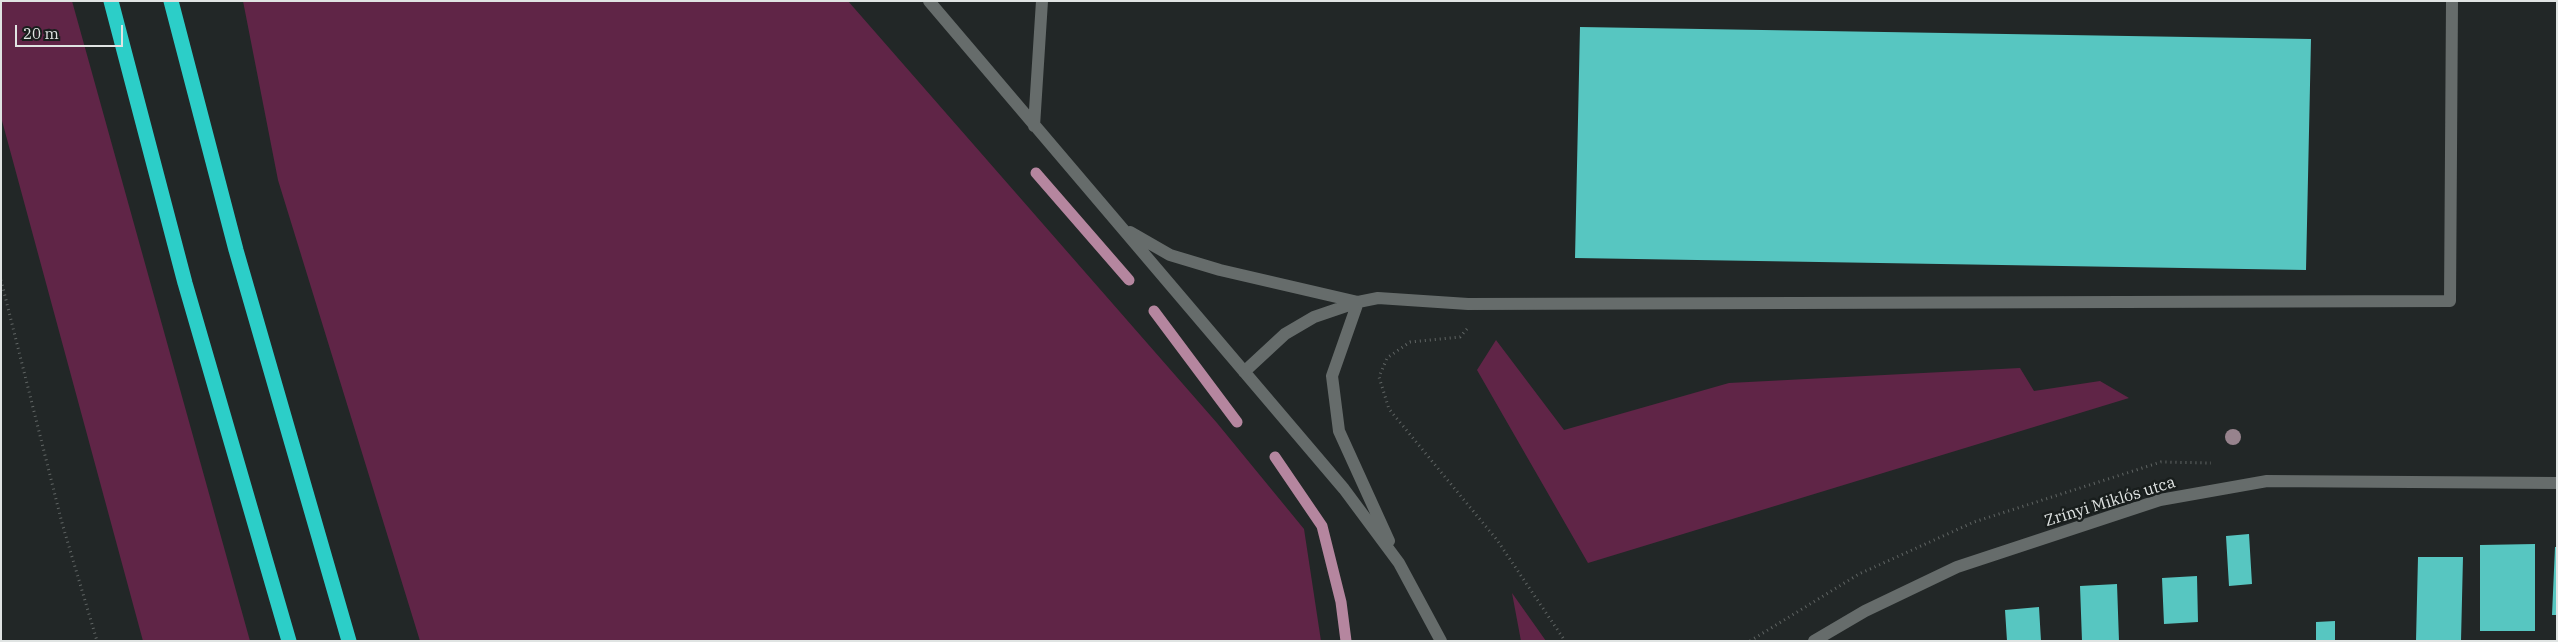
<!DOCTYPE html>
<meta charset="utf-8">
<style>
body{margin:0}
#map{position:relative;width:2558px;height:642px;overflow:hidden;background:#222727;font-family:"IBM Plex Serif",serif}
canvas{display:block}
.frame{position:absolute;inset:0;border:2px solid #e0e4e3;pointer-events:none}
.scale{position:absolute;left:15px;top:25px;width:108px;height:22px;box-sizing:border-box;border:2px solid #e0e4e3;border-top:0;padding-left:6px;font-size:15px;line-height:18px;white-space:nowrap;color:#e0e4e3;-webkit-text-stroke:4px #191e1d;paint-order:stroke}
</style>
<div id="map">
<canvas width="2558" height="642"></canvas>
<div class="frame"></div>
<div class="scale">20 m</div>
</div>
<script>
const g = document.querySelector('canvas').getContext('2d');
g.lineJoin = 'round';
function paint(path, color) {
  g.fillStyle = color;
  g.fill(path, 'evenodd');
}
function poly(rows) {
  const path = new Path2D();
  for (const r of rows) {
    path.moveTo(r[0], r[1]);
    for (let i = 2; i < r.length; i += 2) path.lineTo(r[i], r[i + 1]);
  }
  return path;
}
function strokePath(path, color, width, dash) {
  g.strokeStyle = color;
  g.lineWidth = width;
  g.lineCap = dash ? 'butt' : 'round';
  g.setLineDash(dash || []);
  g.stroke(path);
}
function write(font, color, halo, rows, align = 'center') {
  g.font = font + ' "IBM Plex Serif",serif';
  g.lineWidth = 5;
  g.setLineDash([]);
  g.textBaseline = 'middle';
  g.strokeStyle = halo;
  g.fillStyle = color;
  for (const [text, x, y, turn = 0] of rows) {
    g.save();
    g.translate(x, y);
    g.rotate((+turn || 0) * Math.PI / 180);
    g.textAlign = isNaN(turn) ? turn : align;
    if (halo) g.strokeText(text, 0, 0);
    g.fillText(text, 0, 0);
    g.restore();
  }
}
const green = poly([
 [1,1,72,1,250,641,143,641,1,117],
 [243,1,848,1,1217,423,1304,529,1321,641,420,641,278,180],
 [1496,340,1564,430,1729,383,2020,368,2034,391,2100,381,2129,398,1588,563,1477,370],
 [1512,593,1546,641,1521,641]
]);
const stream = poly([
 [1036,173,1129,280],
 [1154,311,1237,422],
 [1275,457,1322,526,1341,602,1346,641]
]);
const building = poly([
 [1580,27,2311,39,2306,270,1575,258],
 [2249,534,2252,584,2229,586,2226,536],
 [2535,544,2535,631,2480,631,2480,545],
 [2555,547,2557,547,2557,615,2552,615],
 [2418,557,2463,557,2461,641,2416,641],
 [2197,576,2198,622,2164,624,2162,578],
 [2117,584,2119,641,2082,641,2080,586],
 [2039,607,2041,641,2007,641,2005,610],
 [2335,621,2335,641,2316,641,2316,622]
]);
const path = poly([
 [1,280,62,523,97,641],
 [1467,329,1460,337,1410,342,1387,358,1379,377,1389,409,1497,540,1565,641],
 [1750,641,1859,574,1974,522,2161,462,2211,463]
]);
const minor = poly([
 [929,1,1344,489,1399,563,1441,641],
 [1034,126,1042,1],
 [1130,232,1170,255,1220,270,1358,302],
 [1358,302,1332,376,1339,431,1389,541],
 [1244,372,1285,334,1314,317,1358,302,1378,298,1468,304,2450,301,2452,1],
 [1814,641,1865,611,1957,567,2160,500,2267,481,2557,483]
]);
const highway = poly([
 [111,1,185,283,289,641],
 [171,1,236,250,349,641]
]);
const trees = [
 [2233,437]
];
const streetNames = [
 ["Zrínyi Miklós utca",2110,502,-17]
];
paint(green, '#602547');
strokePath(stream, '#b5869f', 11);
paint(building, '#57c6c1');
strokePath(path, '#606564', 3, [1, 4]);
strokePath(minor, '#666c6b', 12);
strokePath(highway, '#2ccec8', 15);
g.fillStyle = '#97838d';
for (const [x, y] of trees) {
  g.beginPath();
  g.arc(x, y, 8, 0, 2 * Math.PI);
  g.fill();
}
write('16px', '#e0e4e3', '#191e1d', streetNames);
</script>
